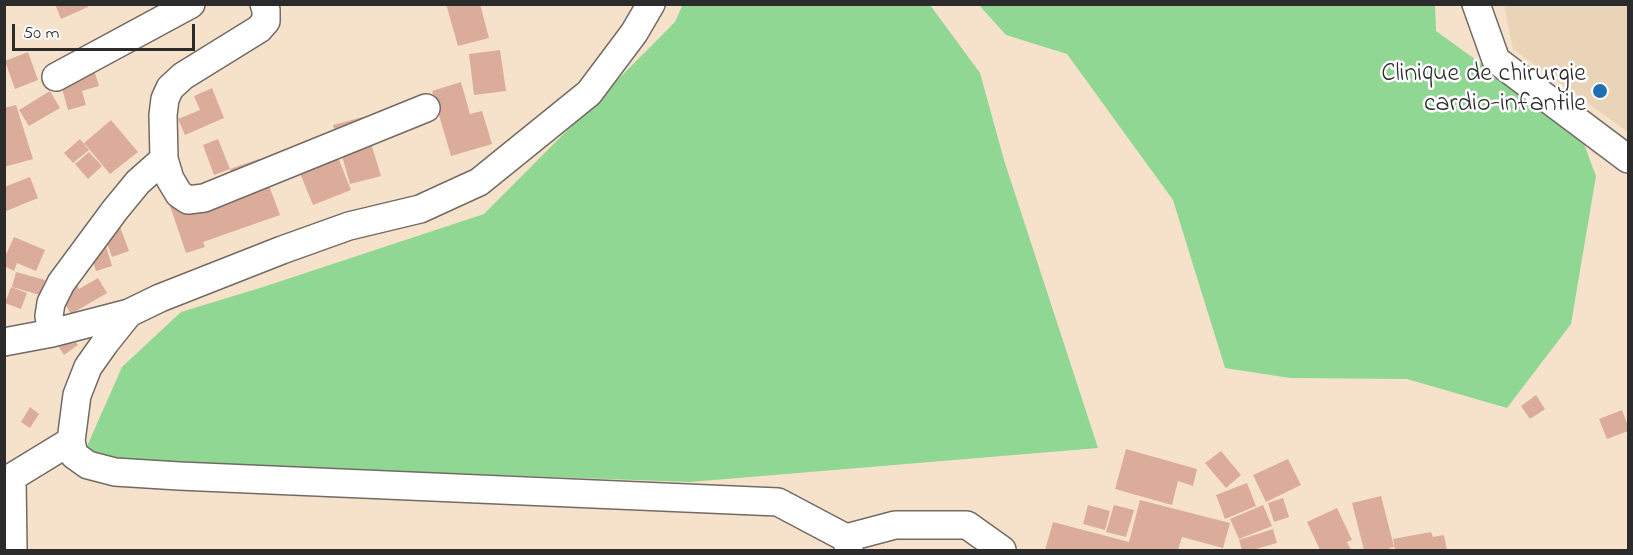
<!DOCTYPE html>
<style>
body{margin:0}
#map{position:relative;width:1633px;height:555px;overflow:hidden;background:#f6e2cb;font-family:"Indie Flower",sans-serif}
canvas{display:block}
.frame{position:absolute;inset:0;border:6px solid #2b2b2b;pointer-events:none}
.scale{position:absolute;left:12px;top:24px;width:183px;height:27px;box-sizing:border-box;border:3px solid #2b2b2b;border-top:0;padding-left:8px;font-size:18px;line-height:21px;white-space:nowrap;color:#2b2b2b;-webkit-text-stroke:4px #fff;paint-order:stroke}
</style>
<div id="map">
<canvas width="1633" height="555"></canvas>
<div class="frame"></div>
<div class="scale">50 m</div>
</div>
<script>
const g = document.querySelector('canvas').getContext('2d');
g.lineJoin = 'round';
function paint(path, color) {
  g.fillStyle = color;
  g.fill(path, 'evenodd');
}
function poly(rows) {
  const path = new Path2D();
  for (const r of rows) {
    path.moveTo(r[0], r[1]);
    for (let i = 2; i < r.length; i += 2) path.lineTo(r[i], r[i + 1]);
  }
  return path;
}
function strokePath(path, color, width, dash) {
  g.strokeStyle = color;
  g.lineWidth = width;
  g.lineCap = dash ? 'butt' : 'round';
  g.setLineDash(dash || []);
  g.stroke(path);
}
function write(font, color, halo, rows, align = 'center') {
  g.font = font + ' "Indie Flower",sans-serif';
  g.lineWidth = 5;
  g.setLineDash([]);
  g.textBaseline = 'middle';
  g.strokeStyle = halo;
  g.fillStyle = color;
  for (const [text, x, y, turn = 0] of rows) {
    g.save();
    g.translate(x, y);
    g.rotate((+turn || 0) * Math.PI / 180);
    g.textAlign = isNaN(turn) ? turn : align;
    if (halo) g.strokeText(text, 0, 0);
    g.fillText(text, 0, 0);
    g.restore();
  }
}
const built = poly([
 [1504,5,1628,5,1628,132,1513,49]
]);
const green = poly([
 [683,4,930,5,980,73,1004,160,1098,448,690,482,81,460,122,367,181,312,263,287,484,214,675,22],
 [979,5,1435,5,1436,31,1581,136,1596,176,1571,324,1507,408,1407,379,1290,378,1225,368,1173,200,1067,54,1006,35]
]);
const building = poly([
 [55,4,87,4,88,7,61,19],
 [446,4,480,4,489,38,458,46],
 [500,50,506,91,474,95,469,54],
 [28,52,38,80,15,89,5,61],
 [92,64,99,86,82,91,86,105,68,110,58,74],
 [461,82,470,114,482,111,492,144,451,156,432,91],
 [212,88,224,118,185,135,178,119,200,110,194,96],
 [50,91,60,108,29,126,19,110],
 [16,105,33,159,4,167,4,108],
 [363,117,381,176,350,184,333,125],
 [111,120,138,152,110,174,84,143],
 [328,132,351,190,313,205,295,161,299,159,294,146],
 [80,139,89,150,73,163,64,153],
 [218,139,230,169,214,175,203,145],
 [89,152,102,166,88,179,75,164],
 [259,159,280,215,203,242,205,247,186,253,170,206,235,183,230,169],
 [30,177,38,198,4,212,4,187],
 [117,219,129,251,112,257,100,225],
 [14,237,45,250,36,271,17,263,14,271,4,266,4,259],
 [104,240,112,266,96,271,88,245],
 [16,272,45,280,40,295,12,287],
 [71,275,79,289,98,278,107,293,71,314,54,285],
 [11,287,27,293,21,309,5,303],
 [69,332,78,345,64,355,55,341],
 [1536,395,1545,409,1530,419,1521,406],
 [30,407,39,414,30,428,21,422],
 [1622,410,1628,426,1628,431,1607,439,1599,419],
 [1126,449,1197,469,1193,486,1178,481,1172,505,1115,489],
 [1221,451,1241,475,1226,488,1205,463],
 [1288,459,1301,485,1266,502,1253,475],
 [1247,483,1256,506,1225,519,1216,495],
 [1381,496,1394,547,1389,548,1390,550,1364,550,1352,503],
 [1283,498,1289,517,1274,522,1268,503],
 [1140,500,1230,523,1223,548,1182,537,1178,550,1045,550,1053,522,1129,542],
 [1088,505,1110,511,1105,530,1083,524],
 [1114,505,1134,510,1126,537,1106,532],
 [1263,505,1272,526,1239,539,1230,519],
 [1337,508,1352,540,1347,542,1351,550,1320,550,1307,522],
 [1273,529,1277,543,1252,550,1242,550,1239,540],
 [1431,532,1433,537,1444,535,1447,550,1395,550,1393,539]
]);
const minor = poly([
 [264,4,266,10,266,21,259,29,183,76,170,88,165,99,163,115,164,159,170,179,179,194,188,200,204,198,426,108],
 [651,4,634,33,589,93,479,182,420,209,349,226,282,250,160,298,129,313,105,343,88,367,77,395,71,441,74,455,88,465,115,472,179,476,778,502,846,538,849,550],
 [1476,4,1496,60,1628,159],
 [56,77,191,4],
 [52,333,49,316,51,303,61,283,115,210,138,182,164,159],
 [4,342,52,333,129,313],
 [12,478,13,550],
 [4,482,71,441],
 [846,538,895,525,967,525,1002,550]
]);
const markers = [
 [1600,91,8,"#1f6fb2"]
];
const poiNames = [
 ["Clinique de chirurgie",1586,76],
 ["cardio-infantile",1586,106]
];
paint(built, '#e9d4b8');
paint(green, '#8fd793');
paint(building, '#dcac9b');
strokePath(minor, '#726b63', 30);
strokePath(minor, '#fff', 27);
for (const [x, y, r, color] of markers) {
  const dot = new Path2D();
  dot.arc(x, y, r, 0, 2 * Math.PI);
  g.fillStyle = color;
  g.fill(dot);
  strokePath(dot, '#fff', 2);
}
write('26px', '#2b2b2b', '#fff', poiNames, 'right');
</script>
